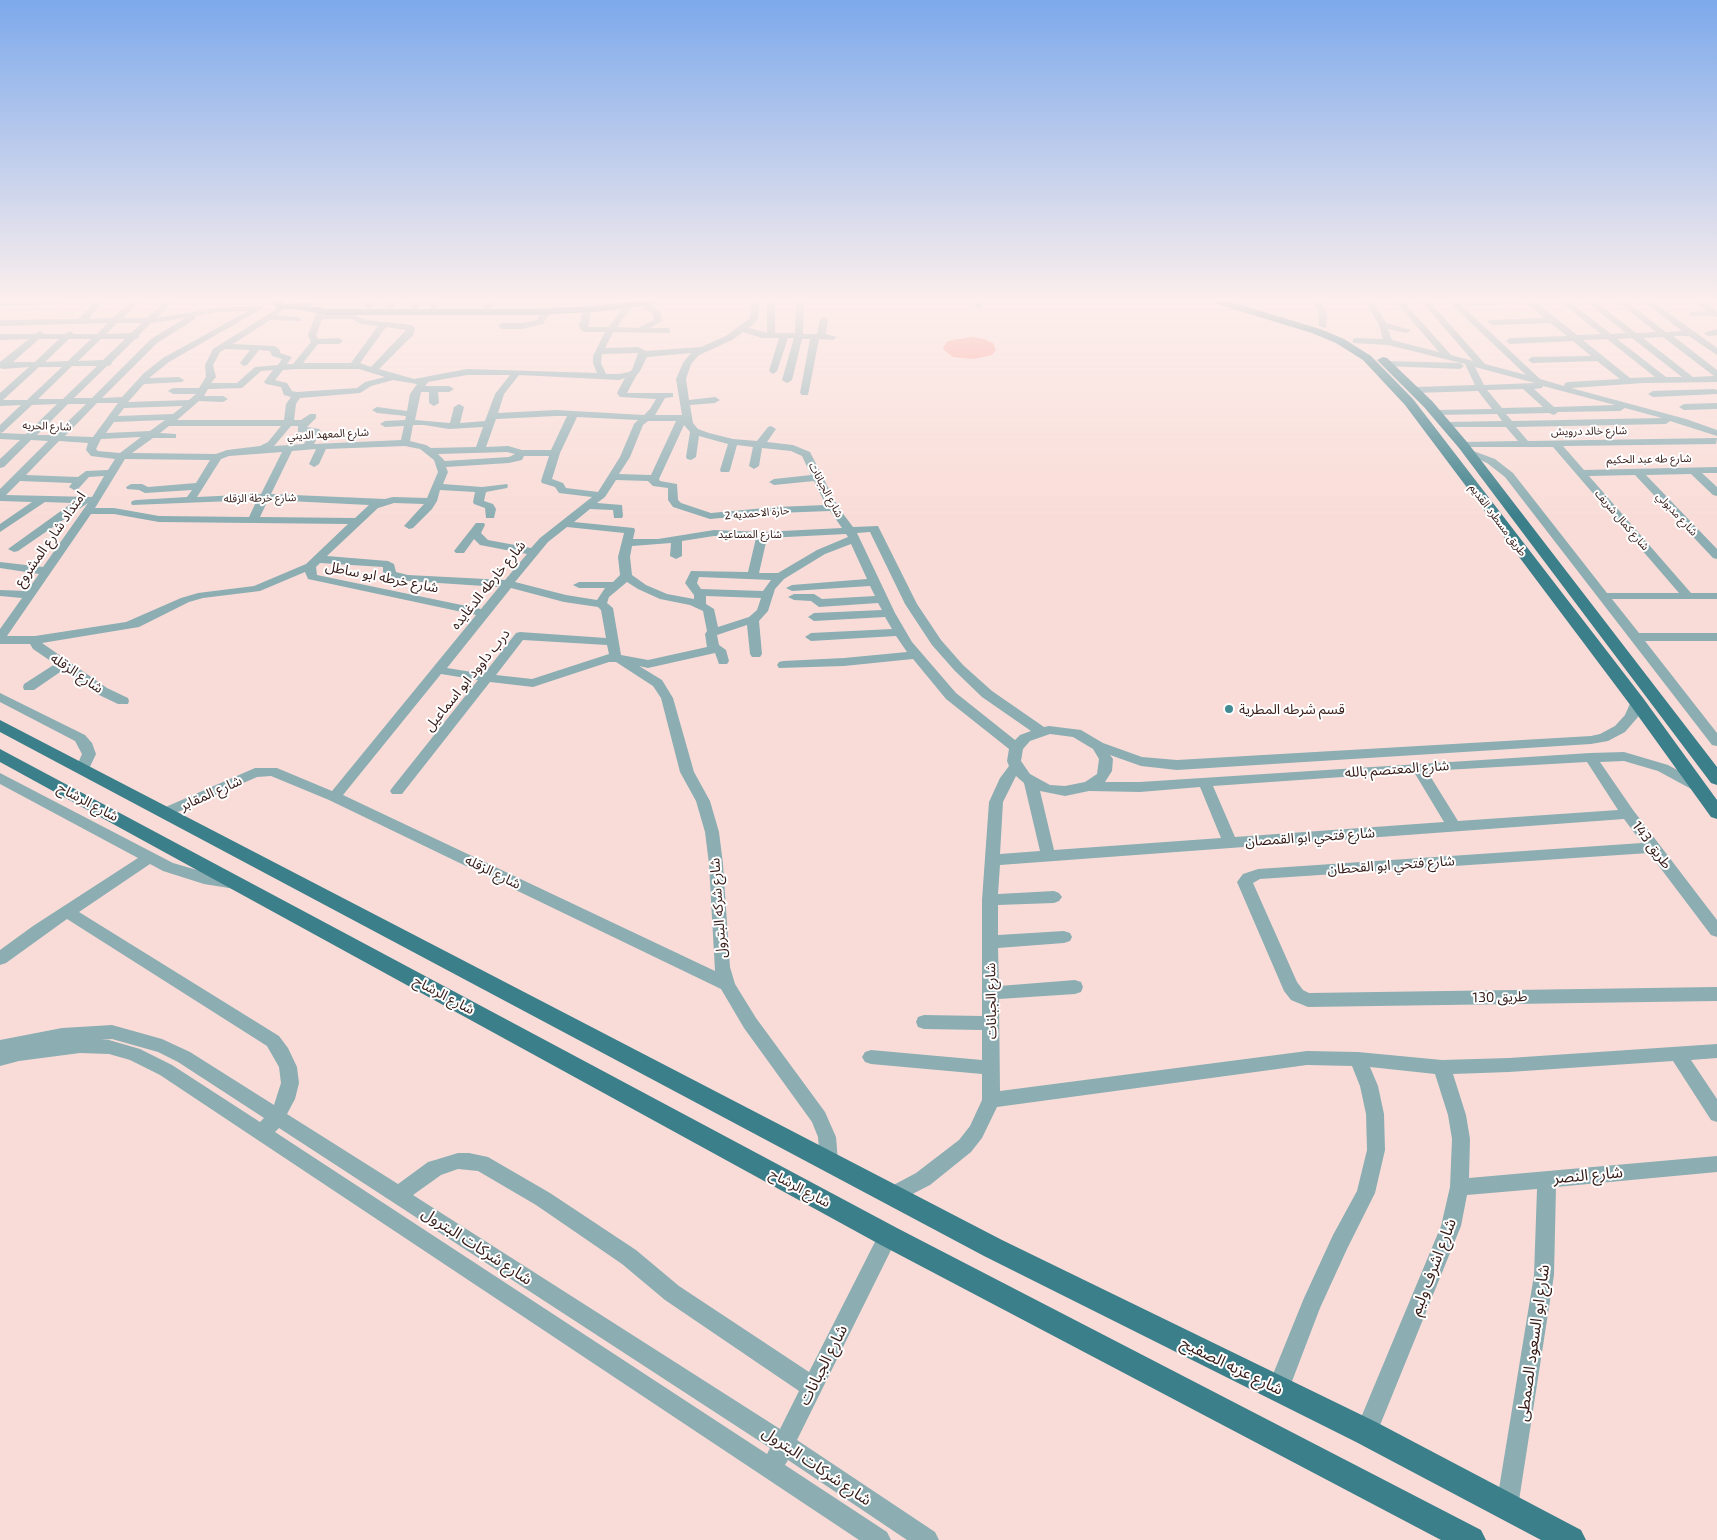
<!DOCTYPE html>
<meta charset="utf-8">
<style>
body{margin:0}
canvas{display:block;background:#f9dcd7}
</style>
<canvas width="1717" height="1540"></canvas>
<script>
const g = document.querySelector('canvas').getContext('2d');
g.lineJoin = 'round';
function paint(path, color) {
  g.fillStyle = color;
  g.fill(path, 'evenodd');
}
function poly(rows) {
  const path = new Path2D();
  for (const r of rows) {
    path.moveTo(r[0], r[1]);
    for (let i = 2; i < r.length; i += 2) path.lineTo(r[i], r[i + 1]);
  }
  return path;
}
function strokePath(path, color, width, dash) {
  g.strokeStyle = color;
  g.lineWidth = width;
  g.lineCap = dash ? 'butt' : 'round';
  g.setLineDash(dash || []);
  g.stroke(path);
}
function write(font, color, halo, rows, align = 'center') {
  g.font = font + ' "Exo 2","Noto Sans Arabic",sans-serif';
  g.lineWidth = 4;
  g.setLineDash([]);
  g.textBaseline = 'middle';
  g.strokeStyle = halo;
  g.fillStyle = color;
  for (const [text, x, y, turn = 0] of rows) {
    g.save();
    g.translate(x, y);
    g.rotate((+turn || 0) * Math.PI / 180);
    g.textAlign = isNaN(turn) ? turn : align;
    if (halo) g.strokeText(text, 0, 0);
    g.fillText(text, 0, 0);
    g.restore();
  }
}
const green = poly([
 [971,337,984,339,993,343,996,350,992,355,974,359,953,357,944,350,943,347,948,341]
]);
const minor = poly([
 [0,302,67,302,63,304,0,306,0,302],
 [95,302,103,302,88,319,113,318,130,302,139,302,123,318,147,318,164,302,172,302,157,318,217,308,259,306,263,308,169,362,149,378,179,377,184,380,182,382,144,384,128,402,189,400,196,394,173,394,168,391,173,388,199,388,206,377,205,365,213,349,283,305,287,307,276,315,298,317,302,319,301,321,270,320,233,344,275,346,280,350,280,353,292,357,287,364,293,364,311,342,308,335,317,311,321,309,325,311,324,314,354,315,366,320,411,325,415,328,413,335,379,369,414,379,467,369,597,373,593,363,593,356,605,332,584,332,580,329,579,325,584,309,588,307,592,309,588,327,609,327,626,303,632,303,633,305,617,327,638,328,654,320,653,314,644,309,642,303,649,302,651,306,661,313,662,321,650,328,667,328,670,329,670,333,613,332,605,348,638,347,646,351,701,347,726,336,750,318,752,302,760,302,758,319,749,328,767,333,767,302,775,302,775,333,795,333,796,302,804,302,803,334,817,334,820,319,824,317,828,319,826,334,837,337,833,340,819,339,808,395,802,395,800,393,810,339,802,339,792,380,787,383,782,380,794,338,788,338,777,371,773,374,769,371,779,338,762,338,743,332,732,340,699,355,691,364,686,379,689,400,715,397,720,400,715,403,690,405,693,423,698,429,709,433,733,439,757,441,768,427,771,426,776,429,767,442,793,445,810,452,838,507,853,527,878,526,917,604,941,640,963,665,992,691,1044,727,1049,726,1081,730,1103,743,1142,757,1177,760,1591,736,1600,734,1615,726,1625,715,1632,699,1642,699,1643,702,1638,717,1625,732,1608,741,1591,744,1177,770,1141,766,1110,755,1113,759,1112,771,1105,782,1140,782,1590,753,1624,752,1668,765,1703,784,1705,787,1703,790,1693,790,1658,771,1624,761,1600,762,1633,810,1717,920,1717,937,1711,935,1649,853,1260,879,1253,883,1297,982,1303,990,1309,993,1717,987,1717,1001,1308,1007,1291,1000,1284,991,1237,882,1243,874,1258,869,1642,843,1624,819,1000,865,998,894,1054,891,1059,893,1062,897,1059,901,1054,903,998,905,998,935,1064,931,1070,933,1072,937,1070,941,1064,943,998,948,999,986,1075,980,1081,982,1083,987,1081,992,1075,994,999,999,1000,1091,1307,1051,1358,1052,1442,1060,1509,1058,1717,1044,1717,1058,1691,1060,1717,1099,1717,1122,1711,1120,1673,1061,1509,1072,1453,1074,1466,1115,1470,1139,1469,1178,1717,1156,1717,1172,1556,1187,1554,1275,1518,1507,1515,1515,1507,1518,1499,1515,1496,1507,1534,1275,1537,1189,1467,1195,1461,1226,1374,1440,1366,1443,1358,1440,1355,1432,1441,1226,1450,1187,1452,1139,1448,1115,1435,1074,1370,1067,1378,1086,1384,1114,1385,1150,1375,1193,1347,1249,1320,1308,1286,1397,1278,1400,1270,1397,1267,1389,1304,1298,1333,1235,1357,1191,1367,1150,1366,1114,1360,1086,1352,1066,1307,1065,997,1107,982,1138,971,1152,930,1185,893,1204,886,1201,884,1195,886,1189,916,1173,959,1140,970,1126,982,1100,982,1074,871,1064,865,1062,862,1057,865,1052,871,1050,982,1060,982,1030,924,1029,918,1027,916,1022,918,1017,924,1015,982,1016,982,900,989,802,1000,778,1009,766,1007,761,1009,749,946,699,913,659,844,666,779,668,777,665,779,662,783,661,844,658,907,652,896,636,811,641,805,637,811,633,892,629,885,617,814,621,808,617,814,613,882,610,878,603,819,607,811,601,794,600,788,597,794,594,814,594,822,599,875,596,870,586,792,591,786,588,792,585,867,579,851,544,825,554,784,579,775,589,768,611,759,621,762,654,760,657,752,657,750,654,747,625,717,635,719,645,726,650,729,661,727,664,719,664,715,653,648,668,639,666,662,680,673,698,694,772,710,801,719,832,723,864,730,967,735,984,756,1018,825,1112,836,1137,838,1161,836,1167,829,1169,822,1167,820,1161,818,1137,812,1122,744,1028,721,989,329,800,271,776,257,777,171,815,161,815,159,812,161,809,255,768,277,768,332,791,476,615,308,579,305,572,260,591,203,598,189,602,139,627,42,643,107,688,128,698,129,701,128,704,118,704,97,694,63,670,34,690,24,690,23,687,24,684,55,664,33,649,30,644,0,644,0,629,22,598,0,596,0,590,27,591,39,574,0,568,0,562,43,567,88,503,18,551,14,552,8,549,72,503,45,502,0,532,0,524,32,502,0,501,0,489,48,441,31,440,4,467,0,468,0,459,20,440,0,439,0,433,26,434,57,404,32,405,3,432,0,433,0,425,21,405,0,406,0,393,29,367,3,369,0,368,0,362,29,339,0,340,0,334,35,334,40,331,44,334,65,334,70,331,74,334,97,334,108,323,0,326,0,320,78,319,95,302],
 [248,311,163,358,144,373,122,397,102,398,157,343,195,319,196,316,217,312,248,311],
 [185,318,151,339,92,398,74,398,107,366,111,365,112,362,135,339,139,338,139,335,151,323,185,318],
 [322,319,352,319,361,324,378,326,351,363,303,363,318,344,339,344,343,341,339,338,318,339,316,335,322,319],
 [117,323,142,323,131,333,106,334,117,323],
 [386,327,406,330,371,367,360,363,386,327],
 [39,339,59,339,35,362,13,362,39,339],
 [69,339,91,339,68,361,45,362,69,339],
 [101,339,125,339,103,360,78,361,101,339],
 [225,349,250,350,240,363,244,366,247,365,259,350,270,351,272,356,282,359,278,365,255,367,237,383,211,383,216,377,213,365,220,352,225,349],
 [638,353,632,370,629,372,619,374,606,374,601,363,602,354,638,353],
 [691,353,683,363,676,379,682,415,655,415,665,398,673,397,673,393,627,393,636,376,640,371,647,357,691,353],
 [72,366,97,366,63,399,38,399,72,366],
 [39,367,62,367,27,400,3,400,39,367],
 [296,369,359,369,385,377,365,382,357,388,297,392,292,391,287,383,275,380,283,370,296,369],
 [273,370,264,382,266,384,281,387,284,395,291,397,286,404,284,420,177,420,199,401,223,402,228,399,223,396,204,396,208,389,242,388,261,371,273,370],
 [467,375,510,375,495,394,485,421,460,423,464,407,459,404,454,407,450,423,415,420,421,392,429,392,429,403,434,406,439,403,438,392,449,392,454,389,449,386,425,386,428,382,467,375],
 [519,375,619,380,625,378,617,393,620,397,656,399,650,409,644,415,556,410,498,413,504,394,519,375],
 [393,380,417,384,410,394,407,411,377,407,372,410,377,413,406,416,405,420,385,421,380,424,385,427,404,426,401,440,314,444,321,431,319,429,307,427,316,418,316,414,310,414,301,420,294,420,296,404,300,398,360,393,371,386,393,380],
 [97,403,118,403,93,437,65,436,97,403],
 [68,404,86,404,54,435,37,435,68,404],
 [183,406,173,414,118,416,124,408,183,406],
 [556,416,567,416,551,450,522,450,508,446,486,447,496,419,556,416],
 [577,417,638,420,634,424,620,457,598,492,566,488,563,483,552,479,560,453,577,417],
 [165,420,150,431,106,433,114,422,165,420],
 [648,421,676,421,651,475,619,474,630,457,643,425,648,421],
 [413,425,424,425,449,429,483,427,476,447,431,448,426,445,410,441,413,425],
 [684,425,690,432,686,457,687,459,691,460,696,457,699,436,728,444,720,470,721,472,729,472,730,470,737,445,753,447,749,466,754,469,759,466,762,448,791,451,802,456,811,475,774,479,769,482,774,485,814,481,826,505,776,507,711,513,681,503,678,500,677,484,660,481,659,479,684,425],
 [169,426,281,426,268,442,260,446,227,450,216,454,132,453,153,438,176,438,176,434,160,433,169,426],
 [291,426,298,426,298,432,310,433,304,444,274,446,291,426],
 [141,437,120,453,98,451,96,449,101,439,141,437],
 [59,441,88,443,86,450,91,456,115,459,108,470,86,471,78,477,26,475,59,441],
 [405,446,420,449,434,460,438,472,427,498,393,497,385,499,271,494,292,451,316,449,309,464,314,467,319,464,326,449,405,446],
 [282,452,261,494,197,497,221,459,229,456,282,452],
 [507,452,515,454,509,457,445,461,438,454,507,452],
 [524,456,549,456,541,481,542,483,555,487,559,493,592,497,540,538,531,548,488,540,481,533,485,525,484,523,476,523,454,551,456,553,464,553,474,539,480,545,527,554,505,580,408,575,396,572,394,564,388,561,327,556,378,508,394,503,424,504,404,526,409,529,413,528,432,509,437,501,440,490,475,492,473,502,474,504,485,508,486,518,494,518,496,509,493,504,484,501,486,492,507,488,508,486,507,484,482,487,443,484,448,472,446,467,509,463,522,460,524,456],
 [125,459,210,460,196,483,148,487,142,484,131,484,126,487,127,489,139,490,145,493,192,490,187,497,136,500,132,501,131,503,132,505,257,500,249,517,159,516,114,508,95,508,125,459],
 [104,476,92,497,6,495,20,481,72,483,69,487,74,490,78,489,89,477,104,476],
 [616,480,648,481,653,486,668,488,668,500,673,507,710,519,776,513,830,511,842,528,762,532,714,530,658,539,633,539,635,530,634,528,574,522,590,509,613,510,614,518,622,518,623,516,622,505,597,503,605,497,616,480],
 [268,500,369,505,355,518,260,517,268,500],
 [91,514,114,514,159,522,348,524,306,564,254,586,198,593,181,598,126,622,35,636,7,636,91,514],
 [567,527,624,533,618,557,620,575,613,582,579,582,573,585,579,588,605,588,597,600,566,595,515,582,548,542,567,527],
 [870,532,905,604,932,645,955,671,982,697,1031,731,1020,735,1015,740,956,693,912,642,895,613,857,533,870,532],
 [846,534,848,537,817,550,778,573,759,573,767,538,846,534],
 [714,536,756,538,748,572,691,571,685,583,694,595,694,599,667,594,646,585,632,575,630,557,632,546,671,543,670,556,676,559,682,556,682,541,714,536],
 [320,563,383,567,383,572,388,577,408,581,499,587,481,609,317,575,316,567,320,563],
 [699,577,771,580,763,591,701,589,697,583,699,577],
 [627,582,638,589,660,599,690,605,703,611,707,631,705,634,707,647,648,660,621,655,613,608,607,603,609,597,627,582],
 [511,588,564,602,598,607,601,610,606,638,520,632,516,633,484,674,447,668,511,588],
 [706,596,761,598,757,610,749,617,718,627,714,609,706,604,706,596],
 [523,640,607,645,609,654,532,679,496,675,523,640],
 [609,662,616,662,653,686,661,698,680,772,696,801,705,832,709,864,715,971,343,795,441,674,478,680,392,788,390,791,392,794,402,794,490,682,533,687,609,662],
 [1050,734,1073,737,1093,749,1099,759,1097,774,1085,782,1065,786,1050,785,1030,774,1021,761,1023,749,1030,741,1050,734],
 [1587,762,1618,810,1458,821,1427,771,1587,762],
 [1414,772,1444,822,1235,837,1213,786,1414,772],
 [1016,776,1024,783,1040,851,1000,854,1003,802,1016,776],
 [1200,787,1221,838,1054,850,1040,791,1065,796,1089,791,1140,792,1200,787],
 [367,302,375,302,371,309,368,309,364,307,367,302],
 [388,302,396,302,392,309,389,309,385,307,388,302],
 [413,302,421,302,418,309,412,309,413,302],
 [430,302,438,302,436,309,430,309,430,302],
 [489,302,498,302,490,309,484,309,484,305,489,302],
 [976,302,984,302,981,308,978,308,974,306,976,302],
 [1313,302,1321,302,1327,314,1326,328,1319,326,1319,314,1313,302],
 [1366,302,1374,302,1386,323,1411,330,1407,333,1388,329,1392,340,1439,352,1396,302,1404,302,1451,355,1473,361,1422,302,1430,302,1485,364,1526,375,1449,302,1458,302,1540,379,1564,386,1565,383,1568,382,1620,379,1597,361,1532,363,1528,360,1532,357,1591,356,1573,341,1510,344,1506,341,1510,338,1567,336,1550,323,1492,325,1488,322,1489,320,1544,318,1526,302,1535,302,1577,335,1601,334,1561,302,1570,302,1611,334,1626,333,1587,302,1596,302,1636,333,1656,332,1618,302,1627,302,1666,332,1682,331,1644,302,1653,302,1717,348,1717,355,1689,336,1673,336,1717,370,1717,382,1644,383,1571,388,1686,419,1717,430,1717,436,1670,421,1666,424,1516,427,1528,441,1717,438,1716,444,1563,446,1584,470,1717,467,1717,473,1702,473,1717,487,1717,496,1713,495,1691,474,1646,475,1717,549,1717,559,1713,558,1635,475,1589,476,1691,593,1717,593,1717,599,1612,599,1639,633,1717,633,1717,641,1645,641,1717,733,1717,746,1712,745,1505,477,1487,463,1463,452,1468,449,1495,459,1513,473,1607,593,1679,593,1553,447,1460,447,1458,445,1463,442,1518,441,1506,427,1444,427,1444,423,1447,422,1502,421,1497,414,1433,415,1431,413,1436,410,1492,409,1478,391,1415,393,1410,390,1415,387,1475,385,1465,364,1388,345,1353,343,1353,339,1356,338,1383,339,1379,325,1366,302],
 [1663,337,1714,376,1715,376,1693,377,1643,338,1663,337],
 [1632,338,1682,377,1666,377,1617,339,1632,338],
 [1607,339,1655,377,1630,378,1583,340,1607,339],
 [1475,367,1535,383,1484,385,1475,367],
 [1543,386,1615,405,1554,407,1534,389,1542,388,1543,386],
 [1523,389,1543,407,1502,408,1487,390,1523,389],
 [1625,408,1662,418,1512,421,1506,414,1549,413,1554,415,1558,412,1620,411,1625,408],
 [1466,302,1517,302,1513,304,1467,306,1463,304,1466,302],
 [1695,302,1704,302,1717,311,1717,317,1712,316,1690,316,1690,312,1706,311,1695,302],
 [548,309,555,311,547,317,543,324,522,329,502,329,498,326,502,323,522,323,537,320,541,313,548,309],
 [1717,329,1717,335,1708,336,1704,333,1717,329],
 [1388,361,1460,363,1464,366,1460,369,1385,366,1384,364,1388,361],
 [1714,389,1717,390,1717,394,1653,397,1648,394,1653,391,1714,389],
 [1717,403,1717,409,1684,410,1679,407,1684,404,1717,403],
 [0,693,85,735,92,743,96,754,88,771,78,771,76,768,82,754,75,741,0,702,0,693],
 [0,773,173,863,204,872,240,879,243,883,240,887,235,889,204,884,163,871,150,864,79,912,279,1036,288,1048,297,1067,299,1083,295,1099,287,1114,398,1184,428,1162,435,1160,458,1153,469,1153,488,1157,550,1193,636,1250,679,1286,809,1372,881,1230,888,1227,895,1230,898,1236,895,1242,797,1440,935,1532,939,1540,907,1540,788,1460,785,1465,887,1532,891,1540,859,1540,160,1075,130,1060,109,1054,80,1053,19,1061,0,1066,0,1040,62,1028,112,1025,162,1039,190,1052,274,1105,281,1083,279,1067,267,1046,67,919,6,963,0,965,0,950,33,926,138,858,0,784,0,773],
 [112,1039,158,1052,178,1062,264,1118,260,1122,172,1065,140,1049,109,1040,101,1040,112,1039],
 [279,1128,770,1448,767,1454,275,1132,279,1128],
 [458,1169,478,1171,536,1205,622,1264,665,1300,799,1391,780,1429,413,1195,441,1175,458,1169]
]);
const major = poly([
 [273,302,283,302,286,304,312,302,310,306,329,309,532,309,593,306,627,302,656,302,651,305,593,312,532,315,329,315,295,309,280,309,276,308,273,302],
 [1216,302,1231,302,1320,329,1344,339,1371,356,1413,399,1643,698,1717,800,1717,819,1711,817,1631,706,1405,405,1363,360,1336,343,1312,333,1217,304,1216,302],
 [1383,357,1387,358,1432,401,1467,442,1717,767,1717,785,1711,783,1459,448,1424,407,1377,360,1383,357],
 [0,720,1002,1240,1376,1422,1581,1530,1586,1540,1541,1540,1356,1442,984,1256,0,732,0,720],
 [0,749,897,1228,1481,1530,1486,1540,1441,1540,879,1244,0,762,0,749]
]);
const markers = [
 [1229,709,5,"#448a95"]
];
const farStreetnames = [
 ["شارع الحريه",47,426,2],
 ["شارع خالد درويش",1589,431,-1],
 ["شارع المعهد الديني",328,434,-3],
 ["شارع طه عبد الحكيم",1649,459,-1],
 ["شارع الجبانات",826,490,62],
 ["شارع خرطة الزقله",260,498,-1],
 ["حارة الاحمديه 2",757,513,-5],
 ["شارع مدبولي",1677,514,47],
 ["طريق مسطرد القديم",1498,520,53],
 ["شارع كمال شريف",1622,520,49],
 ["شارع المساعيد",750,534]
];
const streetNames = [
 ["امتداد شارع المشروع",50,539,-55],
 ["شارع خرطه ابو ساطل",382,577,11],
 ["شارع خارطه الدغايده",488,585,-51],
 ["شارع الزقله",77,673,34],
 ["درب داوود ابو اسماعيل",467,680,-51],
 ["شارع المعتصم بالله",1397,769,-4],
 ["شارع المقابر",211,793,-24],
 ["شارع الرشاح",88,802,28],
 ["شارع فتحي ابو القمصان",1310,837,-4],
 ["طريق 143",1652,845,53],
 ["شارع فتحي ابو القحطان",1391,865,-4],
 ["شارع الزقله",493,872,26],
 ["شارع شركه البترول",718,908,-94],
 ["شارع الرشاح",444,995,28],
 ["طريق 130",1500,997,-1],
 ["شارع الجبانات",991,1001,-91],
 ["شارع الرشاح",800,1188,28]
];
const poiNames = [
 ["قسم شرطه المطرية",1239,709]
];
const nearStreetnames = [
 ["شارع النصر",1588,1175,-5],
 ["شارع شركات البترول",477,1246,33],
 ["شارع اشرف وليم",1433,1267,-69],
 ["شارع ابو السعود الصمطى",1533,1343,-82],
 ["شارع الجبانات",823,1365,-63],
 ["شارع عزبه الصفيح",1232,1366,26],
 ["شارع شركات البترول",817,1466,34]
];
paint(green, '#fb998b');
paint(minor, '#8caeb3');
paint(major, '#3b7f8a');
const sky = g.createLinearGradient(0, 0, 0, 517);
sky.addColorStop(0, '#7da9eb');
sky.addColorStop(0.58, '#fcefed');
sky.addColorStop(1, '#fcefed00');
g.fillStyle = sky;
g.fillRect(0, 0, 1717, 517);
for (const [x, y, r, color] of markers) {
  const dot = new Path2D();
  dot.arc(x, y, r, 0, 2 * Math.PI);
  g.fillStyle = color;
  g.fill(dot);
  strokePath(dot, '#fff', 2);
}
write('11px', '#361c18', '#fff', farStreetnames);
write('14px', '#361c18', '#fff', streetNames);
write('14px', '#361c18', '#fff', poiNames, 'left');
write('16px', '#361c18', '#fff', nearStreetnames);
</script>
